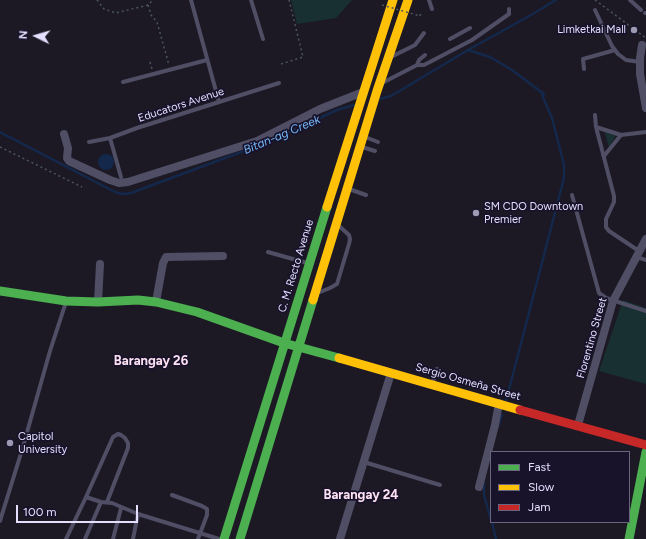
<!DOCTYPE html>
<meta charset="utf-8">
<style>
body{margin:0}
#map{position:relative;width:646px;height:539px;overflow:hidden;background:#1c1925;font-family:Figtree,sans-serif}
canvas{display:block}
.legend{position:absolute;left:490px;top:451px;width:140px;height:72px;box-sizing:border-box;background:#18132b;border:1px solid #69657f;margin:0;padding:5px 7px;list-style:none;font-size:12px;color:#e3dffd}
.legend li{display:flex;align-items:center;gap:8px;height:20px}
.legend b{width:20px;border:1px solid #69657f}
.north{position:absolute;left:16px;top:16px;width:40px;height:40px;-webkit-text-stroke:3px #18132b;paint-order:stroke;rotate:275deg;font-size:11px;font-weight:700;line-height:16px;text-align:center;color:#e3dffd}
.north::after{content:'';display:block;margin:auto;width:14px;height:18px;background:#e3dffd;clip-path:polygon(50% 0,100% 100%,50% 72%,0 100%)}
.scale{position:absolute;left:16px;top:505px;width:122px;height:18px;box-sizing:border-box;border:2px solid #e3dffd;border-top:0;padding-left:5px;font-size:12px;line-height:14px;white-space:nowrap;color:#e3dffd;-webkit-text-stroke:3px #18132b;paint-order:stroke}
</style>
<div id="map">
<canvas width="646" height="539"></canvas>
<ul class="legend">
<li><b style="height:5px;background:#4caf50"></b>Fast</li>
<li><b style="height:5px;background:#ffc107"></b>Slow</li>
<li><b style="height:5px;background:#c62828"></b>Jam</li>
</ul>
<div class="north">N</div>
<div class="scale">100 m</div>
</div>
<script>
const g = document.querySelector('canvas').getContext('2d');
g.lineJoin = 'round';
function paint(path, color) {
  g.fillStyle = color;
  g.fill(path, 'evenodd');
}
function poly(rows) {
  const path = new Path2D();
  for (const r of rows) {
    if (r.length === 3) {
      path.moveTo(r[0] + r[2], r[1]);
      path.arc(r[0], r[1], r[2], 0, 2 * Math.PI);
      continue;
    }
    path.moveTo(r[0], r[1]);
    for (let i = 2; i < r.length; i += 2) path.lineTo(r[i], r[i + 1]);
  }
  return path;
}
function strokePath(path, color, width, dash) {
  g.strokeStyle = color;
  g.lineWidth = width;
  g.lineCap = dash ? 'butt' : 'round';
  g.setLineDash(dash || []);
  g.stroke(path);
}
function write(font, color, halo, rows, align = 'center') {
  g.font = font + ' Figtree,sans-serif';
  g.lineWidth = 3.5;
  g.setLineDash([]);
  g.textBaseline = 'middle';
  g.strokeStyle = halo;
  g.fillStyle = color;
  for (const [text, x, y, turn = 0] of rows) {
    g.save();
    g.translate(x, y);
    g.rotate((+turn || 0) * Math.PI / 180);
    g.textAlign = isNaN(turn) ? turn : align;
    if (halo) g.strokeText(text, 0, 0);
    g.fillText(text, 0, 0);
    g.restore();
  }
}
const green = poly([
 [291,0,352,0,336,18,297,24],
 [604,130,616,135,609,147],
 [623,300,646,308,646,384,599,371]
]);
const water = poly([
 [106,162,8]
]);
const stream = poly([
 [468,50,490,57,512,70,544,94,542,95,552,118,564,165,564,178,506,401],
 [380,99,391,96,468,50,531,15,556,0],
 [0,132,115,192,122,194,131,193,268,142,337,110,354,105],
 [498,426,502,415],
 [484,483,484,495,491,520],
 [492,522,496,539]
]);
const path = poly([
 [97,0,104,9,116,13,148,5,153,0],
 [148,5,151,15,157,22,169,65],
 [420,16,421,13],
 [150,62,152,69],
 [281,64,303,57,289,0],
 [0,147,82,187]
]);
const lane = poly([
 [191,0,219,102],
 [251,0,263,39],
 [429,0,432,9],
 [630,0,641,10],
 [595,10,612,46,618,54,626,60,640,62],
 [645,13,646,13],
 [450,39,470,28],
 [425,55,419,60,417,65,424,65,472,40,509,14,509,9],
 [393,56,415,45,424,33],
 [584,69,583,59,615,50],
 [123,82,207,60],
 [384,82,417,65],
 [595,115,596,127,614,196,614,202,606,219,606,227,609,231,639,251],
 [596,127,621,135,646,132],
 [365,137,378,142],
 [110,138,121,177],
 [89,142,110,138,137,128,279,83],
 [362,147,375,151],
 [604,156,621,135],
 [349,189,366,195],
 [572,195,599,293,606,298,646,311],
 [268,252,307,263],
 [637,257,646,260],
 [320,292,330,288,337,284,349,244,350,239,349,235,339,226],
 [432,384,437,369],
 [364,462,440,485],
 [172,495,202,506,207,509,207,515,198,539],
 [107,502,128,448,128,443,125,438,121,435,118,434,113,437,86,497,101,502,112,503,138,514,219,539],
 [0,521,22,450,50,351,66,302],
 [66,539,86,497],
 [85,539,101,502],
 [113,539,121,508],
 [133,539,138,514]
]);
const street = poly([
 [642,45,640,58,640,74,646,108],
 [64,134,68,148,67,158,69,161,110,180,119,183,128,182,257,141,320,109,363,92],
 [98,302,100,264],
 [156,302,163,263,166,257,223,256],
 [578,425,613,301,646,239],
 [479,487,495,425,499,403],
 [340,539,391,373]
]);
const fast = poly([
 [0,291,66,301,98,302,138,300,156,302,197,312,284,343,339,358],
 [224,539,327,207],
 [240,539,313,300],
 [629,539,646,452]
]);
const slow = poly([
 [327,207,393,0],
 [313,300,377,91,408,0],
 [339,358,520,410]
]);
const jam = poly([
 [520,410,646,445]
]);
const pathBridge = poly([
 [595,0,646,38],
 [382,5,420,16]
]);
const markers = [
 [634,30,4,"#9d9ab1"],
 [476,213,4,"#9d9ab1"],
 [10,443,4,"#9d9ab1"]
];
const poiNames = [
 ["Limketkai Mall",626,30,"right"],
 ["SM CDO Downtown",484,207],
 ["Premier",484,220],
 ["Capitol",18,437],
 ["University",18,450]
];
const streetNames = [
 ["Educators Avenue",181,105,-18],
 ["C. M. Recto Avenue",296,266,-73],
 ["Florentino Street",592,338,-74],
 ["Sergio Osmeña Street",468,382,16]
];
const waterNames = [
 ["Bitan-ag Creek",282,135,-23]
];
const quarterNames = [
 ["Barangay 26",151,361],
 ["Barangay 24",361,495]
];
paint(green, '#183032');
paint(water, '#14284b');
strokePath(stream, '#14284b', 2.5);
strokePath(path, '#4a5563', 1.5, [2, 3]);
strokePath(lane, '#504e65', 4);
strokePath(street, '#504e65', 8);
strokePath(fast, '#4caf50', 9);
strokePath(slow, '#ffc107', 9);
strokePath(jam, '#c62828', 9);
strokePath(pathBridge, '#4a5563', 1.5, [2, 3]);
for (const [x, y, r, color] of markers) {
  const dot = new Path2D();
  dot.arc(x, y, r, 0, 2 * Math.PI);
  g.fillStyle = color;
  g.fill(dot);
  strokePath(dot, '#18132b', 1.5);
}
write('11px', '#e3dffd', '#18132b', poiNames, 'left');
write('11px', '#e3dffd', '#18132b', streetNames);
write('italic 12px', '#74b7f6', '#18132b', waterNames);
write('bold 13px', '#fde1f2', '#18132b', quarterNames);
</script>
